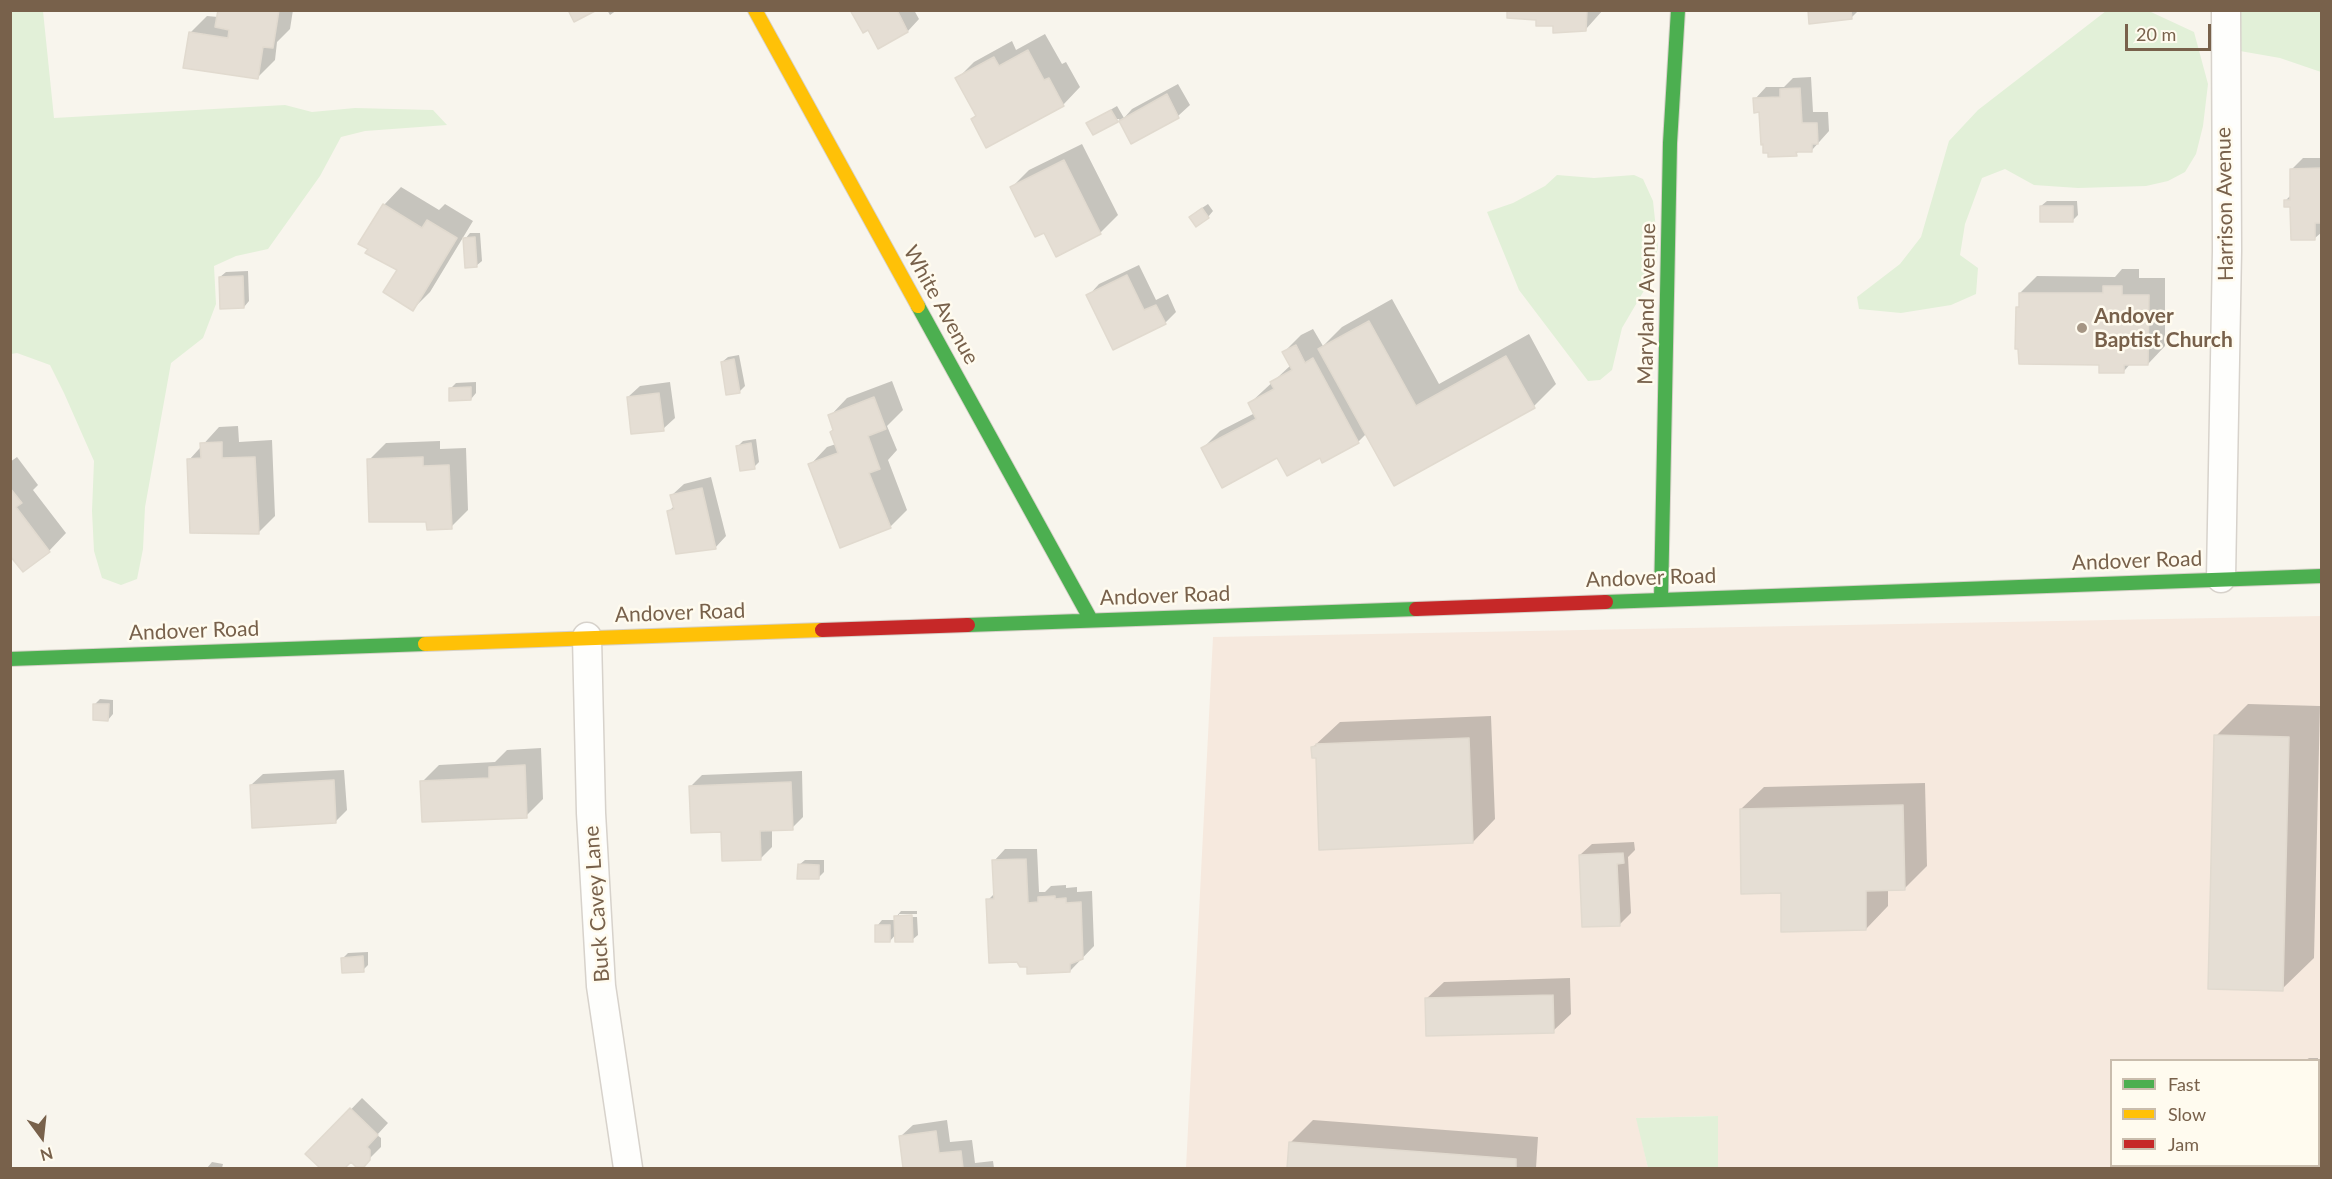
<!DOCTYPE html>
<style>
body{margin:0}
#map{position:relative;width:2332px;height:1179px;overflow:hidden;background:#f8f5ed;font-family:Lato,sans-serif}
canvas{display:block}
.frame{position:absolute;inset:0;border:12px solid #78614b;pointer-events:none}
.legend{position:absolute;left:2110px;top:1059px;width:210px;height:108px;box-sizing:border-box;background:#fffbef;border:2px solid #c9bdad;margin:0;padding:8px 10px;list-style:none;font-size:18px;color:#78614b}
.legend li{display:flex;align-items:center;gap:12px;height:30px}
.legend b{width:30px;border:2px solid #c9bdad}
.north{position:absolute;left:12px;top:1107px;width:60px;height:60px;-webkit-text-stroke:4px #fffbef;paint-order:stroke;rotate:165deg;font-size:16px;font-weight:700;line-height:24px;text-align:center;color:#78614b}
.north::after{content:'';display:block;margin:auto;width:21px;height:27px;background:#78614b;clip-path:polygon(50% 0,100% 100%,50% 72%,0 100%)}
.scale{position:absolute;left:2125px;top:24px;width:86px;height:27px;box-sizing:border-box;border:3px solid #78614b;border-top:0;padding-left:8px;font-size:18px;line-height:21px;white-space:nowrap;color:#78614b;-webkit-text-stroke:4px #fffbef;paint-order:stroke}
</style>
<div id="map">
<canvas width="2332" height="1179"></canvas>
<div class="frame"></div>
<ul class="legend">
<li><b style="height:8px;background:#4caf50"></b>Fast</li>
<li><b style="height:8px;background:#ffc107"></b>Slow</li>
<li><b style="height:8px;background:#c62828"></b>Jam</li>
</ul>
<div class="north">N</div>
<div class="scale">20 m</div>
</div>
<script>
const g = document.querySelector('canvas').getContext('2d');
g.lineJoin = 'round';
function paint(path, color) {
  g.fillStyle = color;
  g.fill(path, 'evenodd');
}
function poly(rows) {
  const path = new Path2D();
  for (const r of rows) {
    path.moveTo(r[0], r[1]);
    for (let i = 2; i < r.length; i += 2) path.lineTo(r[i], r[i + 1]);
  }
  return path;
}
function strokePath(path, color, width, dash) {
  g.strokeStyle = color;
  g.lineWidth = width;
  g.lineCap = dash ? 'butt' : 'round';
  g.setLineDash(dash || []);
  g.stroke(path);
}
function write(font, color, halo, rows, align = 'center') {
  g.font = font + ' Lato,sans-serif';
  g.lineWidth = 5;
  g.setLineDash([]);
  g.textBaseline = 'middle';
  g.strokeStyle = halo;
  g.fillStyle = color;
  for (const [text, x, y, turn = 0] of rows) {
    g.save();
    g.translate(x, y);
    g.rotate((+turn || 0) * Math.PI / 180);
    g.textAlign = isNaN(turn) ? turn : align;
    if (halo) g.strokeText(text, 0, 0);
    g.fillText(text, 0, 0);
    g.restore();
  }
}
const commercial = poly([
 [2321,616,2321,1168,1718,1168,1718,1116,1637,1118,1648,1168,1186,1168,1213,637],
 [2112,1060,2318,1060,2318,1166,2112,1166]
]);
const green = poly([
 [10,11,43,11,54,118,285,105,312,112,355,108,433,110,447,125,365,131,341,137,320,176,268,249,236,256,214,266,216,304,203,338,171,363,145,507,143,549,137,579,121,585,102,578,94,551,92,511,94,461,64,393,50,365,17,353,11,354],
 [2106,11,2151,12,2194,32,2208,84,2203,126,2196,154,2185,172,2168,181,2146,186,2078,188,2034,185,2005,169,1982,178,1965,224,1960,255,1978,268,1976,294,1951,305,1901,313,1859,309,1857,297,1900,264,1921,237,1949,141,1978,110],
 [2238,11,2321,11,2321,72,2280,58,2240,51],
 [1557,175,1594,178,1634,175,1643,179,1653,201,1658,248,1649,282,1622,328,1612,370,1600,380,1588,381,1519,290,1487,212,1513,203,1545,186],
 [1718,1116,1718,1168,1648,1168,1636,1118]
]);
const shadow = poly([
 [219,10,293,10,290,29,277,42,275,60,257,78,190,33,207,16,218,17],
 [607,10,617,10,610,15],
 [852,10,914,10,919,19,908,31,879,47,868,28],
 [1509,10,1603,10,1586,29,1555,24],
 [1810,10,1859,10,1851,18],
 [1045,34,1062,64,1066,62,1080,87,1063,105,972,119,977,115,957,79,974,62,1012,41,1016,50],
 [1811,77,1813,112,1828,112,1829,131,1812,150,1800,150,1796,154,1761,111,1755,99,1766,87,1784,87,1793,78],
 [1178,84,1190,105,1178,116,1132,142,1119,119,1088,123,1117,106,1124,118,1132,109],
 [1082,144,1118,215,1100,233,1056,255,1045,231,1012,187,1029,170],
 [2303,158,2322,158,2322,232,2315,238,2285,201,2292,194,2292,169],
 [401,187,439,210,445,204,473,221,430,292,413,309,399,269,384,205],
 [2047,201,2077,201,2078,215,2072,221,2041,206],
 [1208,204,1213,211,1208,217,1196,212],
 [470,233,480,233,482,261,476,266,465,239],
 [1139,265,1156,300,1168,294,1176,312,1165,323,1088,296,1099,284],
 [2122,269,2139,269,2139,278,2165,278,2165,346,2148,364,2131,363,2124,371,2100,363,2020,293,2037,276,2115,277],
 [248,271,249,301,244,307,220,277,226,272],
 [1392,299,1439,384,1529,334,1556,384,1534,406,1367,433,1358,442,1320,456,1278,456,1203,448,1220,431,1255,413,1250,403,1291,365,1284,352,1301,335,1313,329,1323,346,1342,327],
 [739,355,745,386,739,392,722,362,728,357],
 [892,381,903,410,887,426,897,450,888,460,907,510,890,527,810,465,827,447,836,444,830,416,847,398],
 [476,382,476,393,471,399,450,389,456,383],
 [670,382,675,418,663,429,628,397,640,386],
 [238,426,239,442,272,440,275,516,258,533,228,534,189,460,219,427],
 [756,439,759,462,754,467,738,446,743,441],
 [440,441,440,449,466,448,468,510,451,527,369,460,386,443],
 [17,457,38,485,33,490,66,533,49,551,10,553,10,462],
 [711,477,726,536,715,548,694,552,668,512,675,505,672,495,684,484],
 [100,699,113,700,113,714,108,720,95,704],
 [2248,704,2320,706,2314,958,2282,989,2216,736],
 [1491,716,1495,819,1473,842,1317,756,1313,747,1340,722],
 [541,748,543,799,526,816,422,782,439,765,495,762,507,750],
 [344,770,347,810,335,822,251,785,263,774],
 [802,771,803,817,792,828,772,829,772,847,761,858,723,831,690,787,702,775],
 [1925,783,1927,866,1904,889,1888,889,1888,906,1866,929,1782,891,1741,809,1764,787],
 [1634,842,1635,850,1628,857,1631,913,1620,924,1580,855,1592,844],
 [1005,849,1037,849,1039,892,1045,892,1051,886,1066,885,1066,888,1077,887,1077,892,1092,891,1094,946,1070,971,1028,965,988,900,995,893,994,861],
 [805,860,824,860,824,872,818,878,799,865],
 [901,911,917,911,917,914,899,914,899,917,917,917,918,935,912,940,896,934,890,941,877,926,882,920,896,920,896,917],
 [368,952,368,965,363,970,343,958,348,953],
 [1570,978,1571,1014,1553,1031,1426,999,1444,982],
 [2309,1058,2318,1058,2318,1060,2306,1060],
 [362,1098,388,1123,377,1135,381,1138,381,1147,363,1165,352,1160,343,1168,322,1168,308,1154],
 [947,1120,950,1142,972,1140,975,1163,993,1161,994,1168,905,1168,901,1136,913,1125],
 [1313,1120,1538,1137,1536,1168,1289,1168,1290,1143],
 [212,1162,223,1164,222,1168,207,1168]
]);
const building = poly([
 [218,10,279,10,273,48,263,47,258,79,183,68,189,32,228,38,229,30,215,27,218,10],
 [568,10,597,10,574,22,568,10],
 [850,10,897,10,908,32,878,49,868,30,863,33,850,10],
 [1507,10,1587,10,1586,31,1553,33,1553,26,1536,26,1536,20,1507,18,1507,10],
 [1808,10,1851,10,1852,19,1809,24,1808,10],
 [1028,50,1044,80,1049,78,1064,106,986,148,971,119,976,116,955,78,994,57,999,66,1028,50],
 [1800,88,1802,123,1817,123,1818,144,1812,144,1812,152,1796,152,1797,156,1768,157,1768,153,1763,153,1763,144,1761,145,1759,112,1754,113,1753,98,1780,97,1780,89,1800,88],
 [1167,94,1179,118,1131,144,1119,121,1167,94],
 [1111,110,1118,122,1093,135,1086,123,1111,110],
 [1064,160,1101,234,1056,257,1044,233,1035,237,1010,187,1064,160],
 [2322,168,2322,223,2315,223,2315,240,2291,240,2290,207,2284,207,2284,200,2290,200,2290,169,2322,168],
 [383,204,422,228,427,220,457,238,413,311,383,292,397,270,365,253,368,249,358,244,383,204],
 [2040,206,2073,206,2073,222,2040,222,2040,206],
 [1202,208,1209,218,1196,227,1189,217,1202,208],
 [475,237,477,267,465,268,463,238,475,237],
 [1127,275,1144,310,1156,305,1166,324,1113,350,1086,295,1127,275],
 [243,276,244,308,220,309,219,277,243,276],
 [2103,286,2122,286,2122,295,2149,295,2148,365,2124,365,2124,373,2099,373,2099,365,2019,364,2018,349,2015,349,2016,307,2019,307,2019,293,2103,293,2103,286],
 [1369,321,1416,406,1506,356,1535,408,1394,486,1318,349,1369,321],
 [1296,345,1305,363,1313,358,1359,443,1322,463,1320,458,1287,476,1277,458,1222,488,1201,448,1256,419,1248,403,1274,389,1270,382,1292,370,1282,352,1296,345],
 [734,359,740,393,726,395,721,362,734,359],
 [471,387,471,400,449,401,449,388,471,387],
 [659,393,664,431,631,434,627,397,659,393],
 [874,397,886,429,868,436,880,469,869,473,891,528,840,548,808,464,838,453,830,432,833,430,828,415,874,397],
 [222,442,222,458,255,457,259,534,190,533,187,459,201,458,200,443,222,442],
 [751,443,755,469,740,471,736,446,751,443],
 [423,457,423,466,449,465,452,529,427,530,426,522,369,522,367,459,423,457],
 [10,488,22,503,16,507,50,552,23,572,10,556,10,488],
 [702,488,716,549,676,554,667,511,674,509,670,495,702,488],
 [93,704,109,704,108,721,93,720,93,704],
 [2214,735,2289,737,2283,991,2208,989,2214,735],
 [1469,738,1473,843,1319,850,1316,758,1312,758,1311,747,1316,746,1316,744,1469,738],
 [525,765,527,818,422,822,420,781,489,778,489,767,525,765],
 [334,780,336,823,252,828,250,785,334,780],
 [791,782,793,830,760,831,761,860,722,861,721,832,691,833,689,786,791,782],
 [1903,805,1905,890,1866,891,1866,930,1781,932,1781,893,1741,894,1740,809,1903,805],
 [1623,853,1624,863,1617,864,1620,926,1582,927,1579,855,1623,853],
 [1026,859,1028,903,1038,902,1038,897,1055,896,1055,899,1066,898,1066,903,1081,902,1083,959,1070,964,1070,972,1027,974,1027,967,1020,967,1017,962,989,963,986,899,994,899,992,860,1026,859],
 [798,864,819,865,819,879,797,879,798,864],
 [912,915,913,942,895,942,894,916,912,915],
 [875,925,890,925,890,942,875,942,875,925],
 [363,956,364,972,342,973,341,958,363,956],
 [1553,995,1554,1033,1426,1036,1425,998,1553,995],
 [350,1108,378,1135,367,1147,370,1150,370,1160,364,1167,356,1167,351,1162,345,1168,320,1168,305,1154,350,1108],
 [936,1131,939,1153,961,1151,963,1168,903,1168,899,1136,936,1131],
 [1289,1142,1516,1159,1516,1168,1287,1168,1289,1142]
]);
const street = poly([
 [2221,578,2227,251,2226,10],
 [587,637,591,813,601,986,628,1168]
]);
const fast = poly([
 [918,306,1091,620],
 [1661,599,1670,143,1678,10],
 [1606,602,2322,576],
 [968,625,1416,609],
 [10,659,425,644]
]);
const slow = poly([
 [755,10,918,306],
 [425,644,822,630]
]);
const jam = poly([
 [1416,609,1606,602],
 [822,630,968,625]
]);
const markers = [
 [2082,328,6,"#a59584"]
];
const streetNames = [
 ["Harrison Avenue",2225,204,-91],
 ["Maryland Avenue",1647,304,-89],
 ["White Avenue",941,305,61],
 ["Andover Road",2137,561,-2],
 ["Andover Road",1651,578,-2],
 ["Andover Road",1165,596,-2],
 ["Andover Road",680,613,-2],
 ["Andover Road",194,631,-2],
 ["Buck Cavey Lane",597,904,-94]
];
const poiNames = [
 ["Andover",2094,316],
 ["Baptist Church",2094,340]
];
paint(commercial, '#f6e9de');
paint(green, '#e2f0d8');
paint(shadow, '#0003');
paint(building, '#e5ded4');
strokePath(building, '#e1dacf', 1.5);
strokePath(street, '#d7d2cb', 31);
strokePath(fast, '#d6d1c8', 16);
strokePath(slow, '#d6d1c8', 16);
strokePath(jam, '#d6d1c8', 16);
strokePath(street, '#fefefc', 28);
strokePath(fast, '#4caf50', 14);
strokePath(slow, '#ffc107', 14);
strokePath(jam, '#c62828', 14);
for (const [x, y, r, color] of markers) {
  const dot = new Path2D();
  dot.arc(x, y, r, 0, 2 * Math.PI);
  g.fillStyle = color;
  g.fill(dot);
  strokePath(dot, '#fffbef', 2);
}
write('21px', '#78614b', '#fffbef', streetNames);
write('bold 21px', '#78614b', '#fffbef', poiNames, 'left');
</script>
